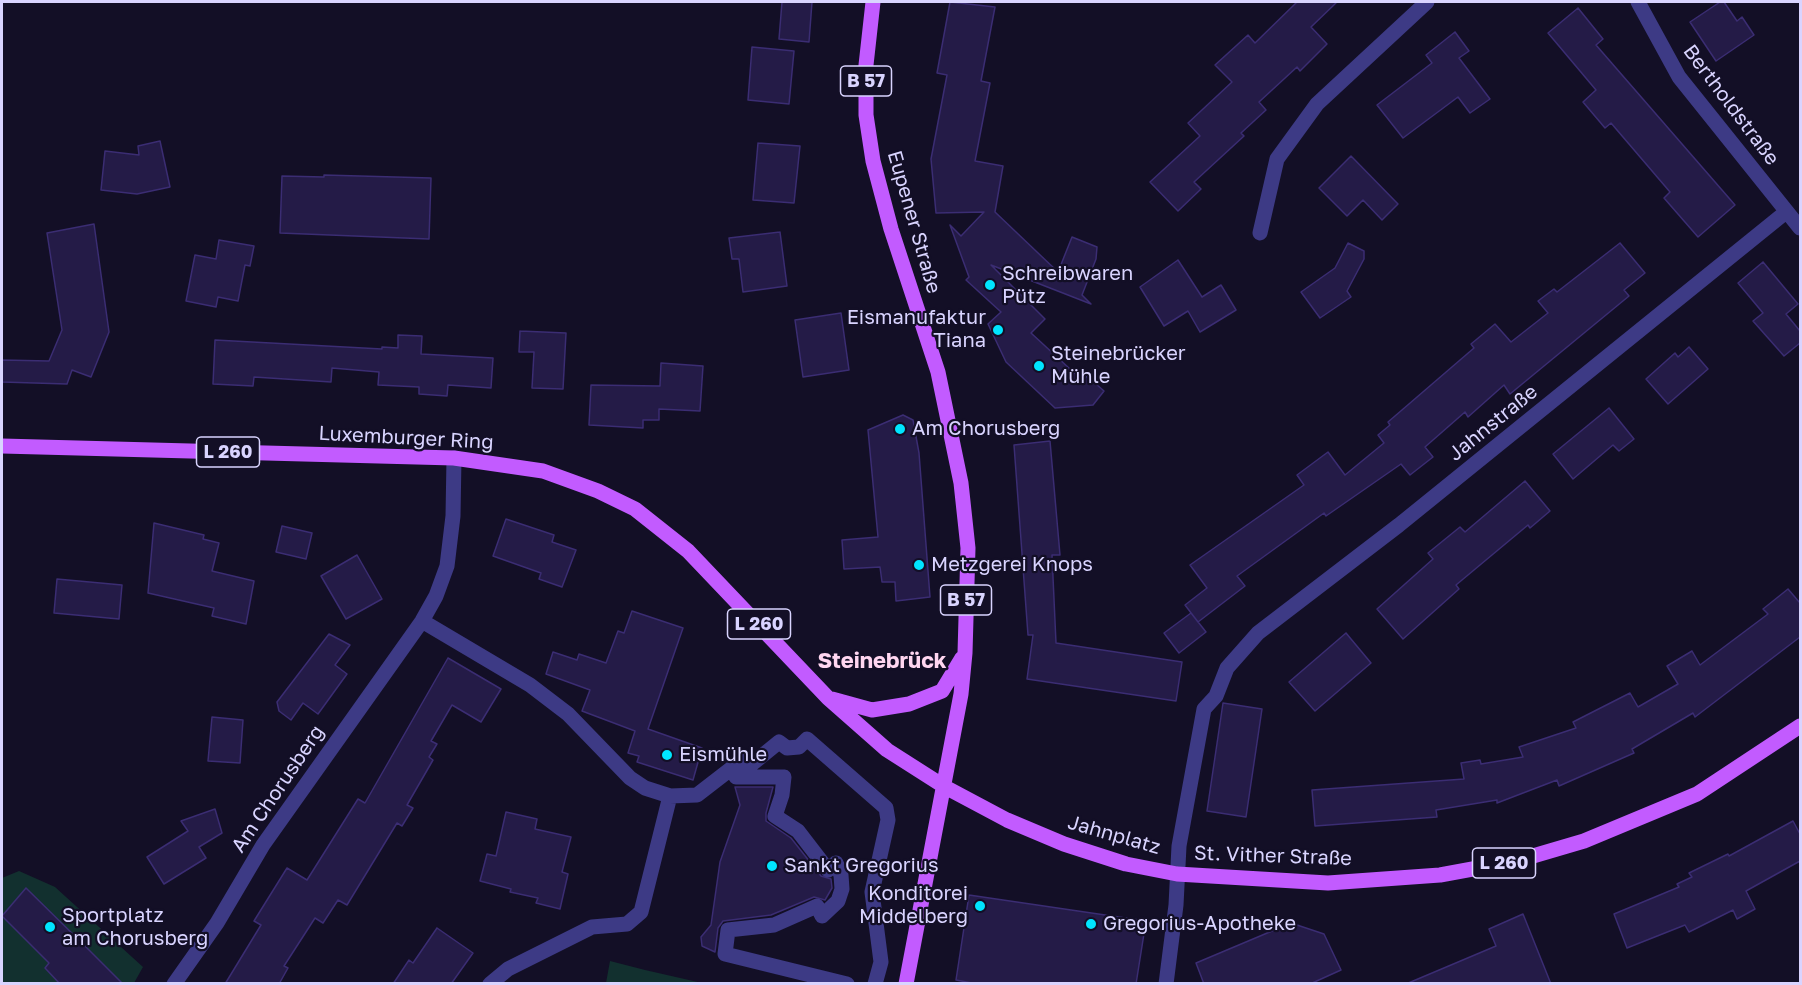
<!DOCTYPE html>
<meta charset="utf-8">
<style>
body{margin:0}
#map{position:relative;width:1802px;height:985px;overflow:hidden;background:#130f26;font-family:"Golos Text",sans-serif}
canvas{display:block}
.frame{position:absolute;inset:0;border:3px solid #d9d4ff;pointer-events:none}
</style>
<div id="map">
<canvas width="1802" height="985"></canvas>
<div class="frame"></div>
</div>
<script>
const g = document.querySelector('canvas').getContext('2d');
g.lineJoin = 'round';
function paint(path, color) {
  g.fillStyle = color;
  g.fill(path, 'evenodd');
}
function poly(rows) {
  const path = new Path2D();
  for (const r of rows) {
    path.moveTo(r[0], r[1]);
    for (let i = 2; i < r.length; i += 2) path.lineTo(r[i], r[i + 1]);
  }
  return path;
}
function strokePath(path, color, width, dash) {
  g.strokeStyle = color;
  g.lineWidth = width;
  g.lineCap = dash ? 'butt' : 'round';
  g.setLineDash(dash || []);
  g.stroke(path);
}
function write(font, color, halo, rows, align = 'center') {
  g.font = font + ' "Golos Text",sans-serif';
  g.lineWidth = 4.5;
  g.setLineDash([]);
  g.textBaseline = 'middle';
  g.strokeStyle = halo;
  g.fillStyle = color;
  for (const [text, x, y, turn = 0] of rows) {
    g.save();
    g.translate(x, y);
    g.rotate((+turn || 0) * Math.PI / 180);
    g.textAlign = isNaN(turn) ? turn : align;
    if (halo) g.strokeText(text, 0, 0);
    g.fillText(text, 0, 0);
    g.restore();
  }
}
const green = poly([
 [19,871,55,887,143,967,134,983,2,984,2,878],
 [610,961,645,970,702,983,606,983]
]);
const building = poly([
 [782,2,812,2,809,42,779,39,782,2],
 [950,2,995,7,981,81,990,83,975,161,1003,166,995,212,1058,272,1072,237,1097,247,1096,259,1082,295,1091,304,991,265,1045,319,1031,333,1083,381,1087,376,1104,391,1093,405,1055,408,1006,362,988,324,1001,312,966,280,969,277,950,225,961,236,984,212,936,213,931,159,947,75,937,73,950,2],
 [1297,2,1337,2,1311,27,1327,44,1300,71,1297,67,1259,102,1266,110,1241,133,1244,136,1194,182,1201,189,1178,211,1150,182,1200,136,1188,123,1232,82,1215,65,1248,35,1255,43,1297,2],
 [1720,2,1724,2,1737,21,1742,17,1754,35,1716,61,1690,22,1720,2],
 [1578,8,1603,39,1596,45,1735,205,1698,237,1664,198,1670,192,1611,123,1605,128,1583,102,1596,90,1548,33,1578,8],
 [1455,32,1469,51,1459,58,1490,99,1470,113,1458,97,1403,138,1377,105,1432,63,1426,55,1455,32],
 [752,47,794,51,789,104,748,100,752,47],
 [160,141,170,187,137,194,101,190,105,151,139,155,138,146,160,141],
 [758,143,800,146,794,203,753,200,758,143],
 [1351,156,1398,204,1382,220,1363,200,1347,216,1319,188,1351,156],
 [324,175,431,178,429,239,280,233,282,176,324,177,324,175],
 [94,224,109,332,91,377,72,370,67,384,2,382,2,360,49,361,62,330,47,233,94,224],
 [780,232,787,286,743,292,739,259,732,259,729,238,780,232],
 [219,240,254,246,250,266,245,265,238,301,218,297,216,307,186,301,195,255,216,259,219,240],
 [1348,243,1364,251,1364,259,1347,291,1351,297,1320,318,1301,292,1335,268,1348,243],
 [1620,243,1645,273,1624,290,1629,296,1510,394,1504,385,1468,417,1465,412,1425,447,1433,457,1410,475,1401,464,1326,516,1324,513,1237,576,1245,586,1198,622,1185,605,1207,588,1190,565,1304,485,1297,475,1328,452,1345,475,1384,443,1378,435,1390,425,1388,422,1474,348,1471,344,1495,324,1511,342,1548,313,1538,301,1554,289,1557,292,1620,243],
 [1178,260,1202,297,1221,285,1236,310,1200,332,1188,311,1164,326,1140,287,1178,260],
 [1763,262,1798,304,1786,314,1800,331,1800,343,1784,356,1753,321,1763,313,1738,283,1763,262],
 [841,313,849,370,803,377,795,320,841,313],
 [520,331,566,333,563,389,532,388,534,352,519,352,520,331],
 [398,335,422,336,421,354,493,358,491,388,448,385,447,396,419,394,419,387,378,385,379,372,332,368,331,382,254,377,253,386,213,384,215,340,382,349,382,347,398,348,398,335],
 [1689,347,1708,369,1668,404,1646,379,1675,353,1678,357,1689,347],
 [661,363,703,366,700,411,659,409,659,420,643,420,643,428,589,425,591,385,660,386,661,363],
 [1609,408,1634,439,1619,451,1613,445,1573,479,1553,454,1609,408],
 [903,415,913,420,919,453,930,597,896,601,895,582,882,582,880,567,844,569,842,540,878,537,868,430,903,415],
 [1050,441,1060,555,1052,555,1056,643,1182,662,1176,701,1027,679,1033,635,1028,635,1014,445,1050,441],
 [1525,481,1550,511,1530,528,1528,525,1456,585,1459,589,1403,639,1377,609,1433,559,1428,553,1460,527,1465,532,1525,481],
 [506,519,554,535,552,542,576,550,562,587,539,579,541,573,493,556,506,519],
 [154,523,204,535,203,539,219,543,212,571,254,581,246,624,212,616,214,608,148,593,154,523],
 [282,526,312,533,306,559,276,552,282,526],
 [357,555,382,599,346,619,321,576,357,555],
 [57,579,122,585,119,619,54,613,57,579],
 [1788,589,1800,603,1800,637,1695,717,1693,713,1632,749,1634,753,1559,786,1557,780,1497,803,1497,800,1436,810,1437,817,1315,826,1312,790,1464,779,1461,763,1480,760,1481,764,1523,757,1519,747,1576,728,1573,722,1630,693,1638,707,1678,684,1667,666,1692,651,1700,665,1768,614,1763,609,1788,589],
 [632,611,683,628,648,729,702,748,693,780,637,762,639,756,628,753,635,731,582,711,590,690,546,674,553,652,577,660,579,654,606,663,618,631,624,633,632,611],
 [1191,613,1206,632,1179,653,1164,633,1191,613],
 [1346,633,1371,663,1315,711,1289,682,1346,633],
 [329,634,350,645,335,665,347,674,318,714,303,703,291,720,279,711,277,702,329,634],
 [448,658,501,689,481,722,452,705,431,741,437,744,429,757,433,760,407,805,413,808,402,826,397,823,347,905,338,900,323,923,315,918,284,966,288,968,279,984,225,984,261,925,254,921,287,868,307,880,358,799,365,803,448,658],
 [1223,703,1262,709,1246,817,1207,811,1223,703],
 [212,717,243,720,240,763,208,761,212,717],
 [735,787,773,787,766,813,766,821,791,838,821,876,831,879,832,888,825,900,814,897,771,915,723,921,718,928,715,952,702,946,701,937,711,925,720,862,740,805,735,787],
 [215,809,222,833,199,847,206,858,164,884,147,857,188,831,181,821,215,809],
 [506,812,537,819,535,829,571,837,562,872,568,874,560,909,536,903,538,898,510,892,511,889,480,881,487,854,496,856,506,812],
 [1793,821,1800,834,1800,861,1746,891,1755,909,1737,919,1733,910,1689,932,1685,925,1627,948,1614,914,1679,887,1677,884,1692,877,1689,873,1728,854,1729,856,1793,821],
 [26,888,86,947,123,984,60,984,45,968,49,963,2,916,26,888],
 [969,895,1146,921,1136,984,977,984,956,980,969,895],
 [1523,914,1551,984,1406,984,1496,946,1489,929,1523,914],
 [1291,923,1324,934,1341,970,1310,984,1204,984,1196,963,1291,923],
 [437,928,473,953,451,984,393,984,409,960,413,963,437,928]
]);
const minor = poly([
 [1638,2,1679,77,1800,228],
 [1260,233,1277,159,1317,104,1427,2],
 [422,621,530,685,568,714,630,778,645,788,670,796,697,795,741,761],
 [174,984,217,923,263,845,422,621,436,596,447,566,453,516,454,458],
 [490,984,508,969,592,927,627,924,641,912,670,796],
 [847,984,725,954,728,930,774,925,817,906,822,916,838,901,842,889,841,875,836,863,828,870,798,831,775,816,782,795,784,777,736,777,779,742,787,748,799,747,807,739,886,808,888,820,872,892,881,962,875,984],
 [1166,984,1176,905,1179,846,1204,709,1216,696,1227,668,1258,633,1399,525,1786,212]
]);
const major = poly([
 [873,2,866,65,866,115,873,161,891,229,938,372,961,483,968,548,965,653,961,694,906,984],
 [2,446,454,458,543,471,598,491,635,509,688,551,828,698,887,750,945,787,1007,820,1064,844,1126,864,1177,874,1328,883,1440,875,1516,861,1584,841,1697,794,1800,726],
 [832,699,872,710,909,704,942,691,962,658]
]);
const markers = [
 [990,285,6,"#00e5ff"],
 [998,330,6,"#00e5ff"],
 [1039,366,6,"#00e5ff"],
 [900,429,6,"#00e5ff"],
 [919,565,6,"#00e5ff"],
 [667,755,6,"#00e5ff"],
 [772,866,6,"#00e5ff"],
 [980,906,6,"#00e5ff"],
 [1091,924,6,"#00e5ff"],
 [50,927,6,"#00e5ff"]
];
const shields = [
 [866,81,51],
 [228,452,63],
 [966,600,51],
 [759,624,63],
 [1504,863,63]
];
const shieldNames = [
 ["B 57",866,81],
 ["L 260",228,452],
 ["B 57",966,600],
 ["L 260",759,624],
 ["L 260",1504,863]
];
const streetNames = [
 ["Bertholdstraße",1731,105,53],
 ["Eupener Straße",914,222,74],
 ["Jahnstraße",1493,423,-39],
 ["Luxemburger Ring",406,438,3],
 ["Am Chorusberg",278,789,-56],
 ["Jahnplatz",1114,835,16],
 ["St. Vither Straße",1273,856,2]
];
const poiNames = [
 ["Schreibwaren",1002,274],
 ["Pütz",1002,297],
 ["Eismanufaktur",986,318,"right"],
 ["Tiana",986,341,"right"],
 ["Steinebrücker",1051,354],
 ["Mühle",1051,377],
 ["Am Chorusberg",912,429],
 ["Metzgerei Knops",931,565],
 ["Eismühle",679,755],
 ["Sankt Gregorius",784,866],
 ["Konditorei",968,894,"right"],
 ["Middelberg",968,917,"right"],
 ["Sportplatz",62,916],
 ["am Chorusberg",62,939],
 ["Gregorius-Apotheke",1103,924]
];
const quarterNames = [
 ["Steinebrück",882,661]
];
paint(green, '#12302f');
paint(building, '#241b47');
strokePath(building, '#3b2d73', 1.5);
strokePath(minor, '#3d3a85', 15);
strokePath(major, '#c25bff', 15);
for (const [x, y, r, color] of markers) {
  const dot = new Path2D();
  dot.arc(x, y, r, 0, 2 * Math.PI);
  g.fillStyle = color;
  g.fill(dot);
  strokePath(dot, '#130f26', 2);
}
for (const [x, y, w] of shields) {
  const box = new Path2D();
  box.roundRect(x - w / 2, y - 15, w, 30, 4.5);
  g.fillStyle = '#130f26';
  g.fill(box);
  strokePath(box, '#d9d4ff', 1.5);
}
write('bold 18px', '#d9d4ff', null, shieldNames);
write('20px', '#d9d4ff', '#130f26', streetNames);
write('20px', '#d9d4ff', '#130f26', poiNames, 'left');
write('bold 22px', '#ffd6f0', '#130f26', quarterNames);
</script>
